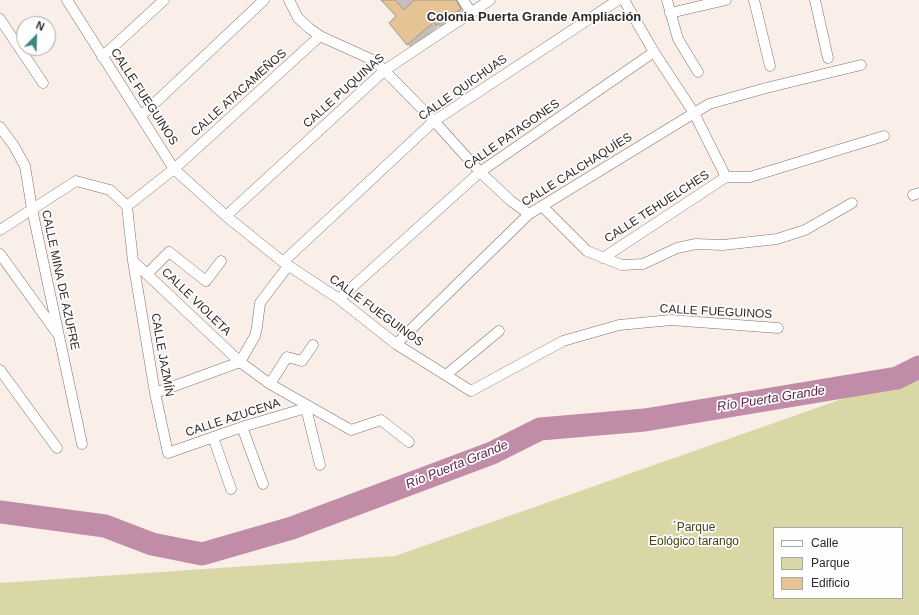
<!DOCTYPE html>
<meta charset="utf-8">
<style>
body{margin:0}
#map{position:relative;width:919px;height:615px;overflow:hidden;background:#faeee8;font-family:Helvetica,sans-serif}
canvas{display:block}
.legend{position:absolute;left:773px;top:527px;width:130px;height:72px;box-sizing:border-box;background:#fefefe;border:1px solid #aba9a8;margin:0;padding:5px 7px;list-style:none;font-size:12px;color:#2e2927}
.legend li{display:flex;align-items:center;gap:8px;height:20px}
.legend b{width:20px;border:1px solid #aba9a8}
.north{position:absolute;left:16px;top:16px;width:40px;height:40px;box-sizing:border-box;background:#fefefe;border:1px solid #aba9a8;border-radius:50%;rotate:23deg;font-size:11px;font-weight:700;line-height:16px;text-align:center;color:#2e2927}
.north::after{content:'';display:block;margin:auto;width:14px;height:18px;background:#3f8786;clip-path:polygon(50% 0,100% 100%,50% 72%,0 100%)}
</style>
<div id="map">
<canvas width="919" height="615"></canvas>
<ul class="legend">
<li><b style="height:5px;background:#fff"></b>Calle</li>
<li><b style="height:11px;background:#dad7a6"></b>Parque</li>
<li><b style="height:11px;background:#e6c394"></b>Edificio</li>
</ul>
<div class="north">N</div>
</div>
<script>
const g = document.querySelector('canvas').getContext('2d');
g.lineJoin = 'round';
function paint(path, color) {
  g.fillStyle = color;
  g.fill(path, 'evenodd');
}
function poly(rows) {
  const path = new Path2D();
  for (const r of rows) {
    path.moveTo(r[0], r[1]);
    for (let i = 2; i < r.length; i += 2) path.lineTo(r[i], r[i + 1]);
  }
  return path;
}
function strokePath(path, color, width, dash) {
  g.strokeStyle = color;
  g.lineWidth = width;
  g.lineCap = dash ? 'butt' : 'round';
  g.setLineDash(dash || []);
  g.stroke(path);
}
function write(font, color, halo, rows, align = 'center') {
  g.font = font + ' Helvetica,sans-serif';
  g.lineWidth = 3.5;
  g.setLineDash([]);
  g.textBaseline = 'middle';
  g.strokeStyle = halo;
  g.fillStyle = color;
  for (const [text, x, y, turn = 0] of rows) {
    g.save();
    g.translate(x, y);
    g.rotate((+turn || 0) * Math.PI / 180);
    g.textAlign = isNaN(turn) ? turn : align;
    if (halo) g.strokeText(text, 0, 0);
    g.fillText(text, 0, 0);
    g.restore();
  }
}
const green = poly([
 [919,372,919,615,0,615,0,583,395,556],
 [774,528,902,528,902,598,774,598]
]);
const shadow = poly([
 [383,0,457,0,465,14,441,29,439,26,412,49,407,44,398,16]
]);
const river = poly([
 [0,512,105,526,152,544,202,554,292,528,492,453,540,429,645,420,897,378,919,367]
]);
const building = poly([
 [381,0,395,0,404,10,414,0,456,0,461,9,436,25,434,22,407,45,389,23,396,16,381,0]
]);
const street = poly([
 [67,0,174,169,226,216,283,262,339,299,396,344,471,391,563,341,619,325,671,320,778,328],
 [289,0,298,18,309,28,320,36,375,61,434,121,480,172,511,201,529,214],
 [463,0,471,12],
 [624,0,654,52,694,113,726,177],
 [667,0,678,39,698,72],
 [754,0,770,66],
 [815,0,828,58],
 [670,13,726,0],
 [0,19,43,83],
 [102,57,164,0],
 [141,116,264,0],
 [0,127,14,146,25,166,32,209,82,444],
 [726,177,750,177,884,136],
 [913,195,919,193],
 [127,206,133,261,155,393,168,453,242,427,306,408],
 [127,206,174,169,320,36],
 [542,206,587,251,622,265,643,264,677,248,696,244,723,245,777,239,805,230,852,203],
 [226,216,385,70,490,0],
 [0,230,76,181,110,190,127,206],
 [0,254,57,333],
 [603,258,726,177],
 [133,261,240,362,270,384,351,430,381,420,409,442],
 [283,262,434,121,618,0],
 [147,274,169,252,206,281,221,261],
 [339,299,480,172,654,52],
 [396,344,529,214,709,104,766,88,861,65],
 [240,362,255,336,257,327,260,303,288,266],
 [0,370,57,448],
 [446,375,499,331],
 [270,384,287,357,302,361,313,345],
 [155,393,240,362],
 [305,404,320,465],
 [242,427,263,484],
 [213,437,231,489]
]);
const streetNames = [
 ["CALLE QUICHUAS",463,88,-35],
 ["CALLE PUQUINAS",344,91,-42],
 ["CALLE ATACAMEÑOS",239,93,-42],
 ["CALLE FUEGUINOS",144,97,57],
 ["CALLE PATAGONES",512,135,-35],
 ["CALLE CALCHAQUÍES",577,170,-32],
 ["CALLE TEHUELCHES",657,207,-33],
 ["CALLE MINA DE AZUFRE",60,280,78],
 ["CALLE VIOLETA",196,302,44],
 ["CALLE FUEGUINOS",376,311,36],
 ["CALLE FUEGUINOS",716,312,3],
 ["CALLE JAZMÍN",162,355,80],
 ["CALLE AZUCENA",233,418,-18]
];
const parkNames = [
 ["´Parque",694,528],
 ["Eológico tarango",694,542]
];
const neighbourhoodNames = [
 ["Colonia Puerta Grande Ampliación",534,17]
];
const waterNames = [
 ["Río Puerta Grande",771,399,-9],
 ["Río Puerta Grande",457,465,-22]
];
paint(green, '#dad7a6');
paint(shadow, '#0003');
strokePath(river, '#c08ca8', 23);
paint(building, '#e6c394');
strokePath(building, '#9e978e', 1);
strokePath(street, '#7e736f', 11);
strokePath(street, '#fff', 10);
write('12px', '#2e2927', '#fefefe', streetNames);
write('12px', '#464317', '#fefefe', parkNames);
write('bold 13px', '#2e2927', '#fefefe', neighbourhoodNames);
write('italic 13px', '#5f1f47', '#fefefe', waterNames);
</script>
